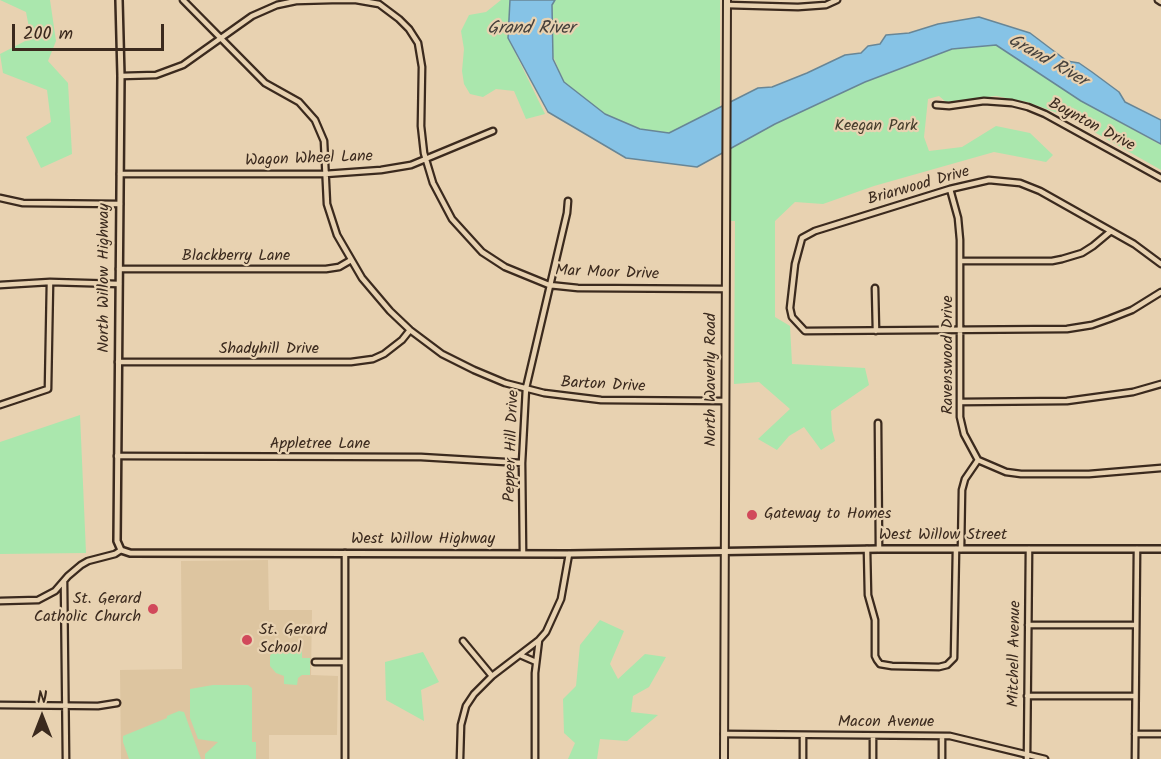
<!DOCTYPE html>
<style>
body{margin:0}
#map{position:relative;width:1161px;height:759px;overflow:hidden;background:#e8d2b1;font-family:Kalam,sans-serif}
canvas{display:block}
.north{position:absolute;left:12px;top:687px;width:60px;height:60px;-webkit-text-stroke:4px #e8d2b1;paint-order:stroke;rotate:0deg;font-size:16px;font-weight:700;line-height:24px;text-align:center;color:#3b2a1e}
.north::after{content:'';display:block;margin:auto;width:21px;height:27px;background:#3b2a1e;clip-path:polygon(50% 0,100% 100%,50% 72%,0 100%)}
.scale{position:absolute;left:12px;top:24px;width:152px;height:27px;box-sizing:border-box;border:3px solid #3b2a1e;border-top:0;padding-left:8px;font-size:18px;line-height:21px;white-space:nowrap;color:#3b2a1e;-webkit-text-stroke:4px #e8d2b1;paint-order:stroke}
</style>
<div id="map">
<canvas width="1161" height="759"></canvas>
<div class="north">N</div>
<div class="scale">200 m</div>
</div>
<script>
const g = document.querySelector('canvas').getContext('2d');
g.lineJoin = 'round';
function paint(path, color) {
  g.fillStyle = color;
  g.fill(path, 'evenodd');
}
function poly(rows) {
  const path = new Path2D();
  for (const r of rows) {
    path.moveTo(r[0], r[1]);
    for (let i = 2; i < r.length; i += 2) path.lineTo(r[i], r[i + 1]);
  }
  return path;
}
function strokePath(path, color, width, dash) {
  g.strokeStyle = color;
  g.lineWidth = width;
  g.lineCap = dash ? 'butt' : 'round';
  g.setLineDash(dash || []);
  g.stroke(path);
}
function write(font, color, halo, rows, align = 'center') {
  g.font = font + ' Kalam,sans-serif';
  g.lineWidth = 4.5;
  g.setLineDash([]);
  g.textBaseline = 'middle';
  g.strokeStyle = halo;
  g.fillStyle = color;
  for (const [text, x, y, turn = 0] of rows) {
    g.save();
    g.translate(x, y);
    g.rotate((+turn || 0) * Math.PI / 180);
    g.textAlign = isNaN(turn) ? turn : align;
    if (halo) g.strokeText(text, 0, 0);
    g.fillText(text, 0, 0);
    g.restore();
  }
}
const built = poly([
 [268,560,269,610,312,610,311,675,338,676,337,735,269,735,269,759,121,759,120,670,182,669,181,561]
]);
const green = poly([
 [0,0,50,0,56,41,48,61,68,83,72,154,41,168,26,137,51,122,47,90,3,73,0,54,31,38,26,12],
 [501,0,510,0,508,38,545,114,526,119,514,91,496,89,483,97,470,94,464,84,462,71,464,49,461,31,469,15,486,12],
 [555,0,720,0,720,108,669,133,640,129,605,114,564,82,553,56,552,5],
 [996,45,1081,101,1161,145,1161,170,1066,116,1027,102,996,96,946,102,939,96,928,99,924,137,929,151,962,147,996,126,1030,133,1053,155,1046,162,994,152,874,186,823,204,795,202,775,221,775,317,790,326,792,364,865,368,869,385,831,411,832,430,835,441,821,450,804,427,789,436,777,450,758,439,790,409,759,382,734,384,735,221,731,221,731,148,775,124,865,82,952,49],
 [80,415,86,553,0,554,0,442],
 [600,620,624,631,610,664,618,679,645,654,666,657,649,687,633,696,631,712,658,715,627,741,600,739,597,759,568,759,575,743,564,733,563,699,576,686,580,645],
 [283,645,302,645,302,658,310,658,310,675,302,675,298,678,297,685,284,684,284,676,276,673,270,666,270,656,274,649],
 [423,652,439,682,421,690,424,721,386,700,385,662],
 [213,685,248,685,252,688,252,742,256,742,256,759,205,759,205,754,218,742,198,739,190,718,190,689],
 [179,711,184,712,201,759,129,759,123,742,123,736,167,718,167,716]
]);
const water = poly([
 [510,0,555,0,552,5,553,59,564,82,605,114,640,129,669,133,758,88,772,87,807,73,845,55,861,53,868,46,880,44,886,35,909,33,938,24,979,17,1030,33,1067,61,1079,63,1092,72,1119,92,1125,102,1161,120,1161,144,1081,101,996,45,952,49,865,82,775,124,697,167,626,158,548,112,508,38,510,0]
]);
const minor = poly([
 [183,0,265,83,299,102,315,120,324,141,327,204,337,235,362,278,390,311,410,330,442,354,474,370,505,383,544,393,601,400,725,401],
 [1158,0,1161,2],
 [727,5,798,7,826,5,837,0],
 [121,76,156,75,183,65,252,16,277,5,296,1,332,0,356,0,379,4,399,19,409,29,418,43,422,67,421,126,424,153,433,183,452,219,482,252,505,267,549,285,578,288,725,289],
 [936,105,949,106,984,101,1012,103,1028,107,1045,114,1161,178],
 [120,174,325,174,381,170,411,165,493,131],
 [950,189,958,218,960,240,960,417,964,434,978,460,1006,472,1021,474,1089,474,1161,468],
 [0,198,23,203,120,204],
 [961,261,1052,261,1062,259,1082,253,1093,246,1111,231],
 [1161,264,1134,244,1040,191,1020,183,989,180,950,189,815,231,802,238,795,264,790,308,792,317,805,331,1067,329,1092,325,1109,319,1132,310,1161,292],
 [119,269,326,269,339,267,351,260],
 [0,285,50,282,119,284],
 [875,288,876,331],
 [118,362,351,362,373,359,384,354,402,340,410,330],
 [960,402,1067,401,1133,392,1161,384],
 [0,405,48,389,50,282],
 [878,423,879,549],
 [117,456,421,457,522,463],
 [867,549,868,595,875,620,875,656,877,660,880,664,892,666,939,667,947,665,954,658,956,549],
 [961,549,962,490,965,479,978,460],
 [523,553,522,463,526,388,567,213,568,201],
 [64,582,66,759],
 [0,601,38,600,55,591,68,576,81,565,88,561,115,554,121,550],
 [1028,625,1136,625],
 [463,641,492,676],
 [520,655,536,662],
 [315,662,345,662],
 [1027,696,1135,696],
 [0,705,98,706,117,703],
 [724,734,950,736,1045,759],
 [1135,734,1161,734],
 [345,759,345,553],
 [460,759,461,725,466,706,474,694,492,676,539,640,546,632,561,599,569,554],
 [535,759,535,673,539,640],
 [803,759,803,735],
 [873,759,873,736],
 [942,759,942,736],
 [1027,759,1029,549],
 [1135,759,1137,549]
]);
const tertiary = poly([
 [119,0,121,76,117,541,121,550,130,553,569,554,879,549,1161,549]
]);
const secondary = poly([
 [724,759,727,0]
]);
const markers = [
 [752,515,6,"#d1495b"],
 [153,609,6,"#d1495b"],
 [247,640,6,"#d1495b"]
];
const streetNames = [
 ["Boynton Drive",1091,126,28],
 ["Wagon Wheel Lane",309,160,-2],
 ["Briarwood Drive",919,187,-16],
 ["Blackberry Lane",236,257],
 ["Mar Moor Drive",607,274,2],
 ["North Willow Highway",105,278,-90],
 ["Shadyhill Drive",269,350],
 ["Ravenswood Drive",949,355,-90],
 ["North Waverly Road",712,380,-90],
 ["Barton Drive",603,386,3],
 ["Appletree Lane",320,445],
 ["Pepper Hill Drive",513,446,-88],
 ["West Willow Street",943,536],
 ["West Willow Highway",423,540],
 ["Mitchell Avenue",1016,654,-89],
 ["Macon Avenue",886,723]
];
const parkNames = [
 ["Keegan Park",876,127]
];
const poiNames = [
 ["Gateway to Homes",764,515],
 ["St. Gerard",141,600,"right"],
 ["Catholic Church",141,618,"right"],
 ["St. Gerard",259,631],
 ["School",259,649]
];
const waterNames = [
 ["Grand River",531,30],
 ["Grand River",1047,62,30]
];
paint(built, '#ddc5a0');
paint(green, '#aae7ad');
paint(water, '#86c3e6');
strokePath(water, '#688696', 1.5);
strokePath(minor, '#3b2a1e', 9);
strokePath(tertiary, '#3b2a1e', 10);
strokePath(secondary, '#3b2a1e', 10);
strokePath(minor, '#e8d2b1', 4.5);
strokePath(tertiary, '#e8d2b1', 5);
strokePath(secondary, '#e8d2b1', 6);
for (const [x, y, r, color] of markers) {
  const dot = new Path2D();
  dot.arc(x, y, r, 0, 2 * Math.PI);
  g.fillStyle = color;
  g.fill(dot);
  strokePath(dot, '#e8d2b1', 2);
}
write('16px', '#3b2a1e', '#e8d2b1', streetNames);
write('16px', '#463d2c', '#e8d2b1', parkNames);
write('16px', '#3b2a1e', '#e8d2b1', poiNames, 'left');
write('italic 18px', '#46413c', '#e8d2b1', waterNames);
</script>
